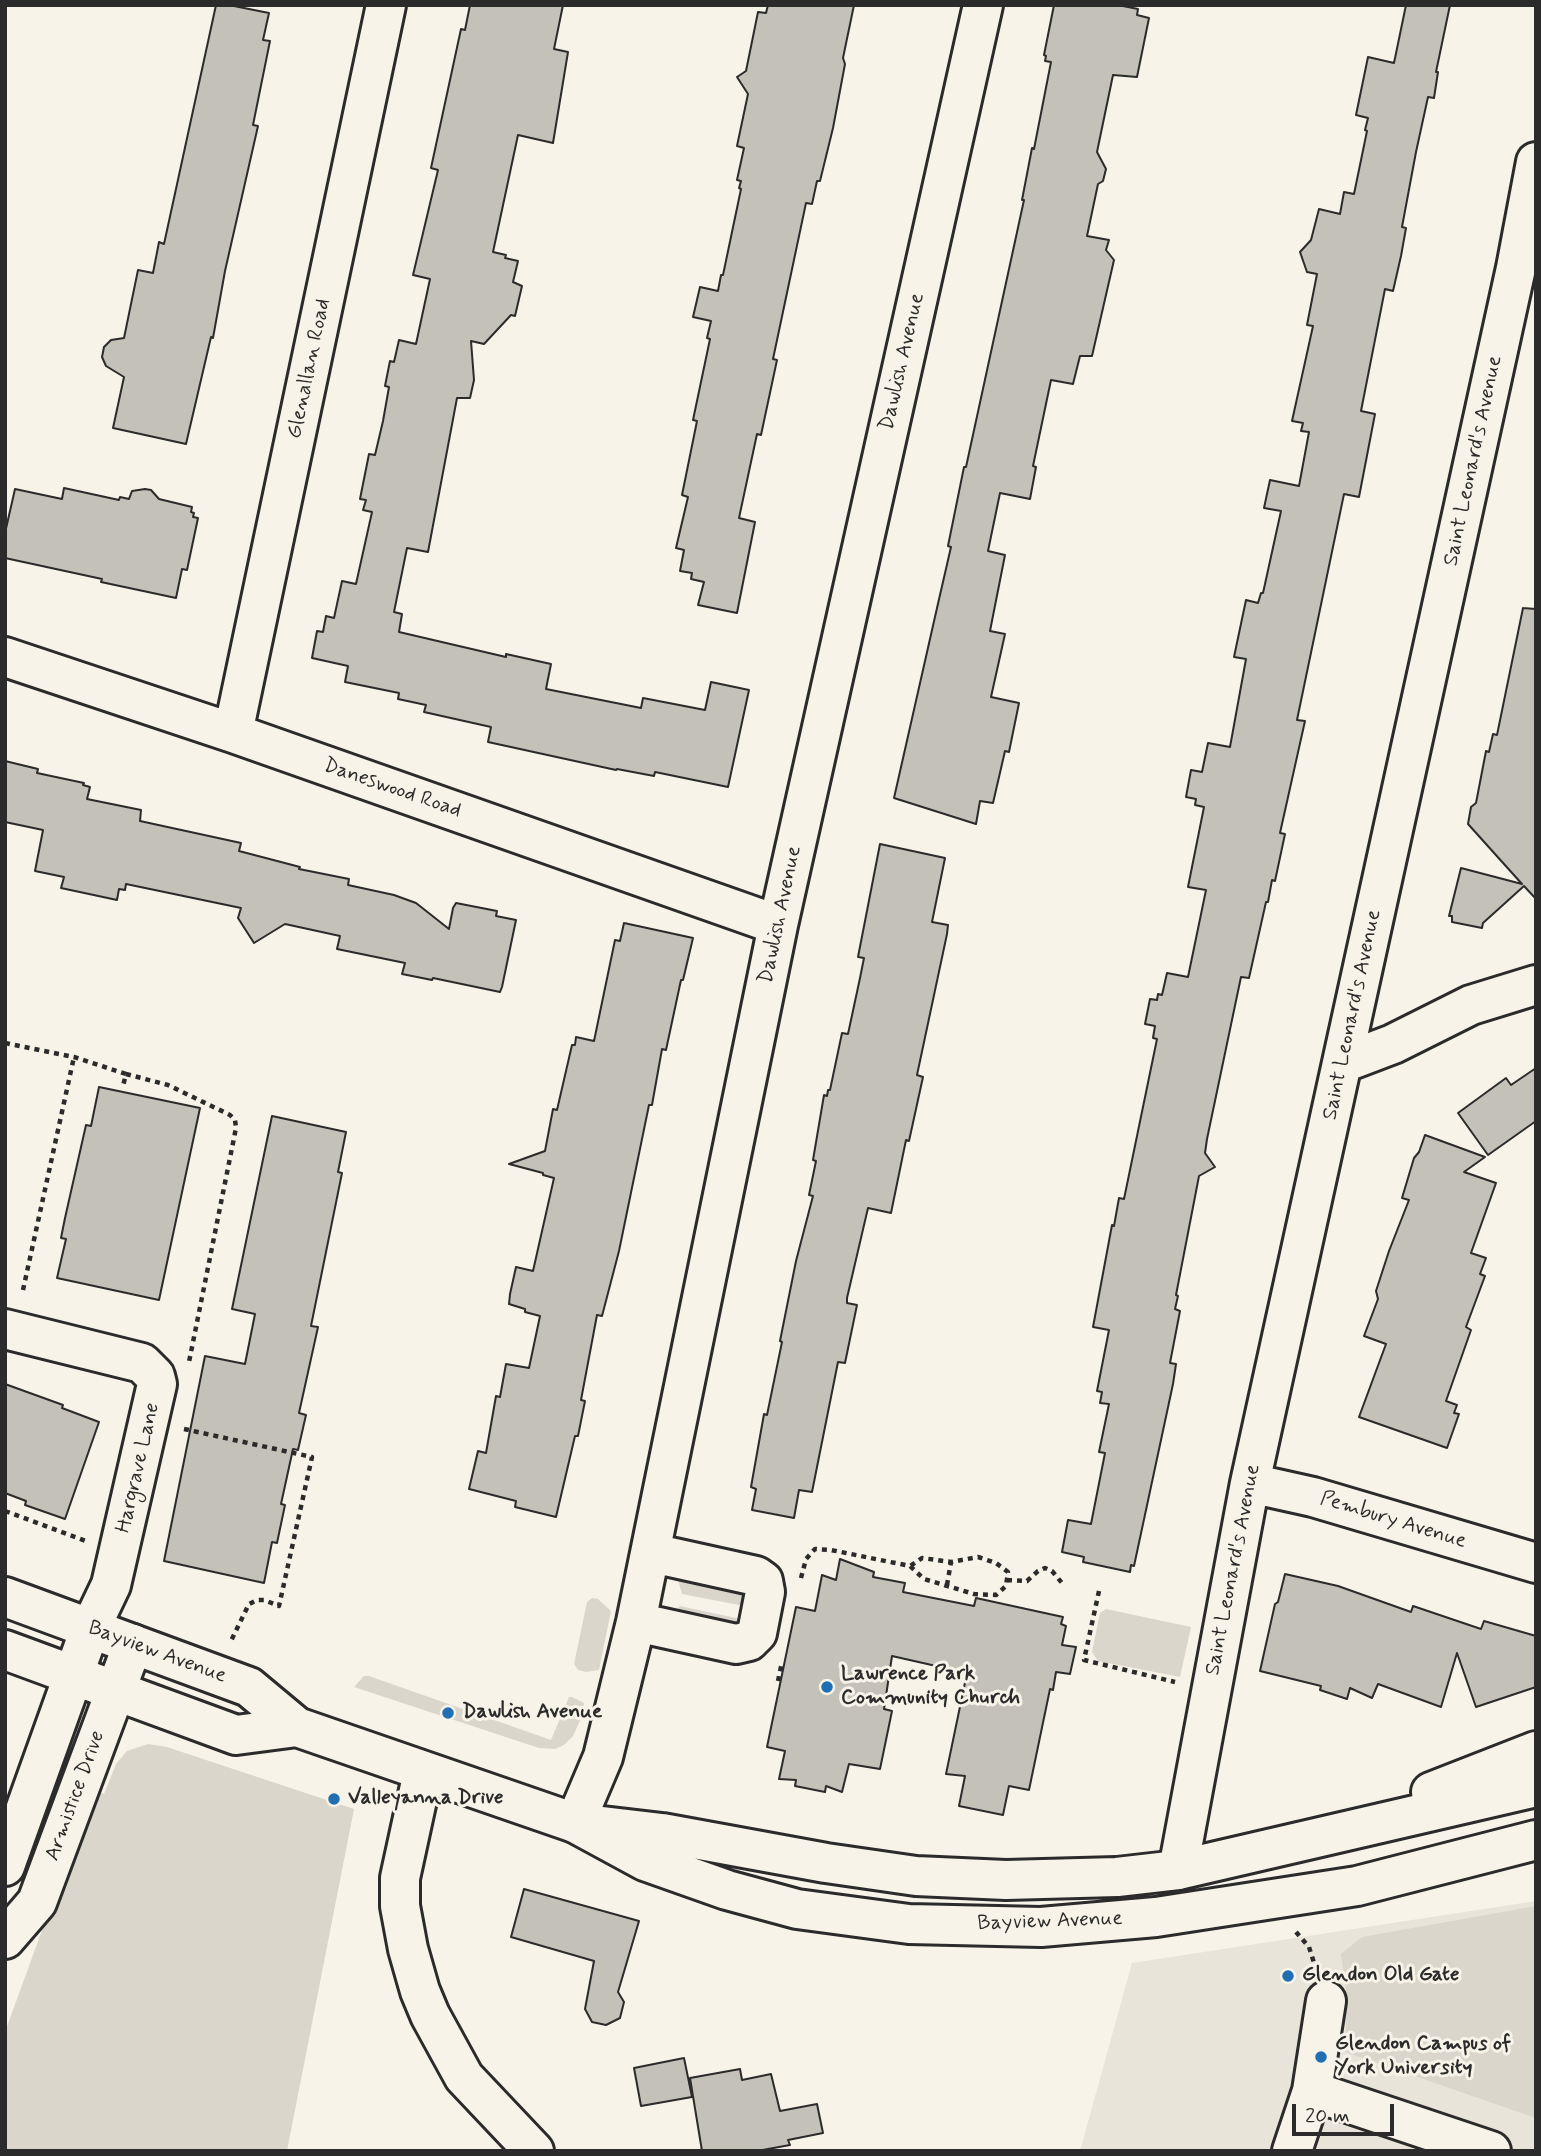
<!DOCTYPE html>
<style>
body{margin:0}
#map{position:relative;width:1541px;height:2156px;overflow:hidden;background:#f7f3e8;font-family:Mynerve,sans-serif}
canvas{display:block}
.frame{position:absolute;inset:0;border:7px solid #2b2b2b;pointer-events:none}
.scale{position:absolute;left:1292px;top:2104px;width:102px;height:32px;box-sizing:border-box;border:4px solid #2b2b2b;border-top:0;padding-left:9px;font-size:21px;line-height:24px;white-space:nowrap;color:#2b2b2b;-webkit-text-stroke:5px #f7f3e8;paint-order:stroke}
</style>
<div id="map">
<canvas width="1541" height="2156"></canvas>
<div class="frame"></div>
<div class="scale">20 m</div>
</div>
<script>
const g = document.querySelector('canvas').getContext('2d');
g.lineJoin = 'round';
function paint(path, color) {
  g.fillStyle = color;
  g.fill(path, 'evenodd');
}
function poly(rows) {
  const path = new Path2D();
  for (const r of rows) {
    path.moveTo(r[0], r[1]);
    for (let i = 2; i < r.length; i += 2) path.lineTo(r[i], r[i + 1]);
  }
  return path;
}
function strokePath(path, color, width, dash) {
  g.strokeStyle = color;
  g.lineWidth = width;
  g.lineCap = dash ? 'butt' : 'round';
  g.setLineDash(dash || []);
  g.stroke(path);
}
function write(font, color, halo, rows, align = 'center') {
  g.font = font + ' Mynerve,sans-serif';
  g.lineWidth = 6;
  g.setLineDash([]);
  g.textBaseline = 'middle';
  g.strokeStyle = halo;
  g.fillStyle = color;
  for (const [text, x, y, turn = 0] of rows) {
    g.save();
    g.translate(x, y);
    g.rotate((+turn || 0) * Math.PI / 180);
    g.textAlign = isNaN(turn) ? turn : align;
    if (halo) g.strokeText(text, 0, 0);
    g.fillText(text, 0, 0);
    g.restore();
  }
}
const built = poly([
 [1536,1901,1536,2151,1080,2151,1132,1963]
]);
const green = poly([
 [683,1578,734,1589,742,1596,744,1606,682,1594,678,1580],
 [592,1598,598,1599,611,1611,599,1670,586,1672,578,1670,574,1664,587,1602],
 [680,1606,741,1619,736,1626,671,1616],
 [1106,1609,1191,1627,1180,1677,1098,1661,1092,1652,1100,1613],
 [364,1676,369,1676,551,1740,569,1697,572,1697,584,1703,582,1716,573,1736,564,1745,555,1749,539,1748,354,1687],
 [148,1744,167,1747,354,1809,287,2151,5,2151,5,2032,93,1790,104,1794,116,1764,127,1751],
 [1536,1906,1536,2118,1345,2052,1347,1996,1341,1954,1362,1937]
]);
const building = poly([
 [216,5,229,5,269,13,263,40,270,41,253,125,258,126,225,271,213,338,211,337,186,444,113,428,124,377,106,366,102,357,104,347,111,340,124,338,138,270,153,273,159,242,164,244,216,5],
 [470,5,563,5,554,49,568,52,553,143,518,135,493,252,506,255,505,258,518,261,513,282,522,286,515,316,511,315,484,344,471,341,474,380,470,398,457,398,428,552,407,548,394,612,402,614,399,632,506,657,506,654,551,664,546,689,641,708,643,698,705,710,711,682,749,690,728,787,655,772,654,776,617,769,616,770,488,742,491,727,424,712,426,705,398,699,399,693,345,682,348,666,312,658,317,631,323,632,326,616,334,618,342,581,356,584,372,512,363,510,366,500,360,499,369,454,375,455,383,421,389,387,385,386,390,361,394,362,399,340,416,344,430,279,413,275,438,170,431,168,461,29,465,30,470,5],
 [768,5,854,5,843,58,845,64,833,128,820,181,817,181,812,204,806,203,773,359,777,360,761,435,757,434,739,518,755,522,737,613,698,605,704,582,691,579,692,573,680,571,684,550,676,548,688,497,682,495,697,421,693,420,710,339,707,338,711,321,693,317,700,287,718,291,721,275,723,275,741,189,739,188,741,181,737,180,744,148,737,146,748,94,737,77,746,71,758,12,766,13,768,5],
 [1054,5,1118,5,1138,9,1137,15,1149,18,1137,77,1113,75,1097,152,1106,169,1103,181,1098,184,1087,236,1109,240,1106,250,1114,260,1092,356,1080,356,1073,384,1051,380,1033,466,1036,467,1030,499,1000,493,988,551,1005,555,990,631,1005,634,991,697,1019,703,1009,752,1005,751,993,803,980,801,976,824,894,798,937,608,951,547,948,546,964,467,966,467,1024,200,1022,200,1032,148,1034,149,1051,62,1045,61,1046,56,1044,55,1054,5],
 [1406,5,1450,5,1436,72,1438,72,1434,98,1428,97,1416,152,1402,227,1406,228,1401,256,1393,291,1385,289,1361,411,1375,414,1359,497,1344,494,1297,720,1305,721,1280,833,1285,834,1275,881,1272,880,1268,902,1266,902,1249,978,1241,977,1207,1139,1205,1153,1215,1167,1199,1176,1176,1295,1178,1296,1175,1309,1180,1311,1170,1363,1176,1364,1173,1384,1134,1566,1131,1565,1130,1572,1083,1562,1084,1557,1062,1552,1068,1520,1091,1524,1105,1453,1099,1452,1109,1404,1100,1403,1102,1392,1097,1391,1109,1330,1093,1327,1112,1225,1114,1226,1119,1198,1124,1199,1157,1039,1153,1038,1155,1026,1145,1024,1150,999,1157,1000,1158,994,1162,995,1167,973,1188,977,1206,890,1188,887,1204,807,1195,805,1196,799,1186,797,1191,770,1202,772,1208,743,1230,747,1246,659,1234,657,1246,600,1258,603,1261,593,1263,593,1281,511,1264,508,1270,480,1299,486,1309,432,1301,431,1303,423,1292,421,1313,326,1307,325,1317,274,1307,272,1300,252,1311,240,1319,209,1340,214,1344,192,1354,194,1367,131,1365,130,1368,118,1356,115,1368,57,1394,63,1406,5],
 [64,488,119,500,120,497,129,499,132,491,145,489,151,490,159,499,192,507,191,512,194,513,193,517,198,518,187,570,182,569,176,598,101,582,102,579,5,558,5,533,15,489,62,499,64,488],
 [1523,608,1536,609,1536,899,1524,886,1483,923,1482,928,1452,922,1452,916,1449,916,1461,868,1522,884,1468,824,1471,807,1476,803,1486,751,1489,752,1493,734,1497,735,1523,608],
 [5,761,38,769,37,773,84,783,83,785,90,787,87,799,141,810,140,821,241,843,239,851,300,867,299,869,349,879,348,885,394,895,416,903,449,929,453,908,456,903,497,911,496,916,516,920,502,987,500,992,433,978,432,980,402,974,405,963,337,949,340,936,285,924,254,943,238,918,241,908,126,884,125,890,119,889,117,900,61,888,64,877,35,871,43,830,5,822,5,761],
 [880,844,945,858,932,922,948,925,947,934,917,1075,923,1077,909,1141,906,1140,891,1213,868,1208,847,1298,847,1303,857,1305,845,1363,838,1362,812,1492,799,1490,794,1518,752,1510,756,1489,751,1487,764,1414,767,1415,782,1342,780,1341,796,1261,813,1196,809,1195,816,1161,813,1160,824,1095,827,1096,828,1090,830,1090,842,1033,848,1034,860,978,864,958,858,957,880,844],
 [624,923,693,938,683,980,681,980,666,1050,662,1049,652,1105,649,1105,619,1251,602,1316,597,1315,581,1400,585,1401,578,1436,575,1436,556,1517,515,1507,516,1501,469,1489,478,1451,486,1453,496,1396,500,1397,506,1364,529,1368,540,1316,525,1312,525,1309,509,1304,510,1294,516,1267,533,1271,554,1178,543,1175,543,1173,509,1164,545,1151,553,1109,557,1110,572,1045,575,1045,576,1037,594,1041,615,940,620,941,624,923],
 [1536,1068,1536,1121,1488,1155,1458,1113,1506,1078,1511,1085,1536,1068],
 [99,1087,200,1108,159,1300,57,1278,66,1239,61,1238,65,1218,86,1125,91,1126,99,1087],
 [272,1116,346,1132,338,1172,342,1173,311,1326,318,1327,299,1413,306,1415,298,1450,293,1449,281,1504,285,1505,277,1543,272,1542,264,1583,164,1561,205,1356,245,1364,255,1314,232,1309,272,1116],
 [1425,1135,1485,1157,1464,1172,1496,1183,1471,1253,1486,1258,1480,1274,1485,1276,1466,1327,1471,1330,1446,1401,1457,1405,1454,1413,1459,1414,1447,1448,1359,1417,1386,1344,1364,1336,1378,1299,1376,1291,1389,1251,1409,1200,1402,1198,1414,1158,1419,1152,1425,1135],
 [5,1384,63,1405,62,1408,99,1422,65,1519,25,1505,26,1501,5,1493,5,1384],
 [840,1559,874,1572,873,1577,905,1583,903,1592,974,1606,976,1598,1063,1617,1061,1624,1066,1626,1062,1645,1076,1647,1070,1674,1056,1672,1053,1690,1050,1689,1029,1790,1009,1786,1003,1815,959,1806,965,1776,946,1774,967,1673,892,1656,884,1709,892,1711,880,1769,849,1764,842,1792,826,1786,825,1792,795,1786,796,1780,779,1779,785,1751,767,1747,796,1607,815,1611,822,1575,836,1580,840,1559],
 [1285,1574,1338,1586,1411,1612,1413,1606,1481,1629,1484,1621,1536,1636,1536,1687,1476,1707,1457,1653,1441,1707,1378,1684,1372,1698,1350,1688,1347,1699,1320,1690,1321,1686,1260,1671,1275,1604,1278,1602,1285,1574],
 [524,1889,639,1921,618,1992,624,2002,620,2018,606,2025,592,2022,585,2009,594,1961,511,1937,524,1889],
 [684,2058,692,2097,641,2106,634,2068,684,2058],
 [740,2069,742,2080,771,2074,780,2111,817,2104,823,2133,788,2140,790,2145,757,2151,702,2151,690,2078,740,2069]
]);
const path = poly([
 [5,1043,74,1057,126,1074,123,1086],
 [126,1074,168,1085,230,1115,235,1120,236,1128,189,1362],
 [23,1290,74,1057],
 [184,1429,312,1457,279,1606,264,1600,257,1600,249,1604,230,1643],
 [5,1511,86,1541],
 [801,1578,806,1559,815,1549,831,1550,910,1566,924,1579,974,1594,996,1595,1006,1586,1008,1572,996,1563,978,1557,951,1562,922,1558,910,1566],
 [1007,1580,1027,1581,1038,1571,1045,1568,1052,1571,1062,1583],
 [947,1585,951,1562],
 [1099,1591,1084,1660,1175,1682],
 [778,1681,782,1662],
 [1296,1932,1309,1947,1315,1966]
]);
const minor = poly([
 [5,657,233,733,778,925],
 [233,733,386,5],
 [1343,1063,1393,1044,1471,1005,1536,985],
 [5,1329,142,1363,155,1376,157,1384,111,1585,90,1629,5,1866],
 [1250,1483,1313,1497,1536,1563],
 [636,1622,736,1644,749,1641,757,1633,765,1592,763,1581,756,1576,652,1553],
 [423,1772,400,1878,400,1906,408,1949,420,1991,430,2015,464,2077,534,2151],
 [575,1823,603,1757,636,1622,778,925,983,5],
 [1178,1870,1250,1483,1516,268,1536,162],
 [5,1939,37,1902,133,1644],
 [1312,2091,1491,2151],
 [1292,2151,1312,2091,1326,2001]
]);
const major = poly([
 [5,1597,249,1687,297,1727,575,1823,645,1861,727,1890,797,1909,909,1924,1041,1927,1156,1917,1357,1886,1536,1840],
 [5,1650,236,1735,297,1727],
 [1431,1792,1536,1751],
 [594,1825,662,1833,826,1863,916,1876,1006,1880,1117,1877,1178,1870,1536,1787]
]);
const markers = [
 [827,1687,7,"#1f6fb2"],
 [448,1713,7,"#1f6fb2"],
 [334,1799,7,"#1f6fb2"],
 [1288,1976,7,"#1f6fb2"],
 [1321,2057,7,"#1f6fb2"]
];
const streetNames = [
 ["Dawlish Avenue",903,362,-77],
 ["Glenallan Road",310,369,-78],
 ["Saint Leonard's Avenue",1474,461,-78],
 ["Daneswood Road",392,789,19],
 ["Dawlish Avenue",781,915,-78],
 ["Saint Leonard's Avenue",1353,1015,-78],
 ["Hargrave Lane",139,1468,-77],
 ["Pembury Avenue",1393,1521,17],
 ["Saint Leonard's Avenue",1234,1570,-79],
 ["Bayview Avenue",157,1653,20],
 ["Armistice Drive",76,1796,-70],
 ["Bayview Avenue",1050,1922,-2]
];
const poiNames = [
 ["Lawrence Park",841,1675],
 ["Community Church",841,1699],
 ["Dawlish Avenue",462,1713],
 ["Valleyanna Drive",348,1799],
 ["Glendon Old Gate",1302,1976],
 ["Glendon Campus of",1335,2045],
 ["York University",1335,2069]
];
paint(built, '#e8e4da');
paint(green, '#dad6cc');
paint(building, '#c4c1b9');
strokePath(building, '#2b2b2b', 2);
strokePath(minor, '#2b2b2b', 44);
strokePath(major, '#2b2b2b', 44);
strokePath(path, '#2b2b2b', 4.5, [5, 5]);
strokePath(minor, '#f7f3e8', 38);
strokePath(major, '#f7f3e8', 38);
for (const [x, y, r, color] of markers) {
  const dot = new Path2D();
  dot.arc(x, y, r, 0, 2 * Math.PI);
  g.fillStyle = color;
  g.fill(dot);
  strokePath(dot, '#f7f3e8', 2.5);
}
write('21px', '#2b2b2b', '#f7f3e8', streetNames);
write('bold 21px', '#2b2b2b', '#f7f3e8', poiNames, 'left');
</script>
